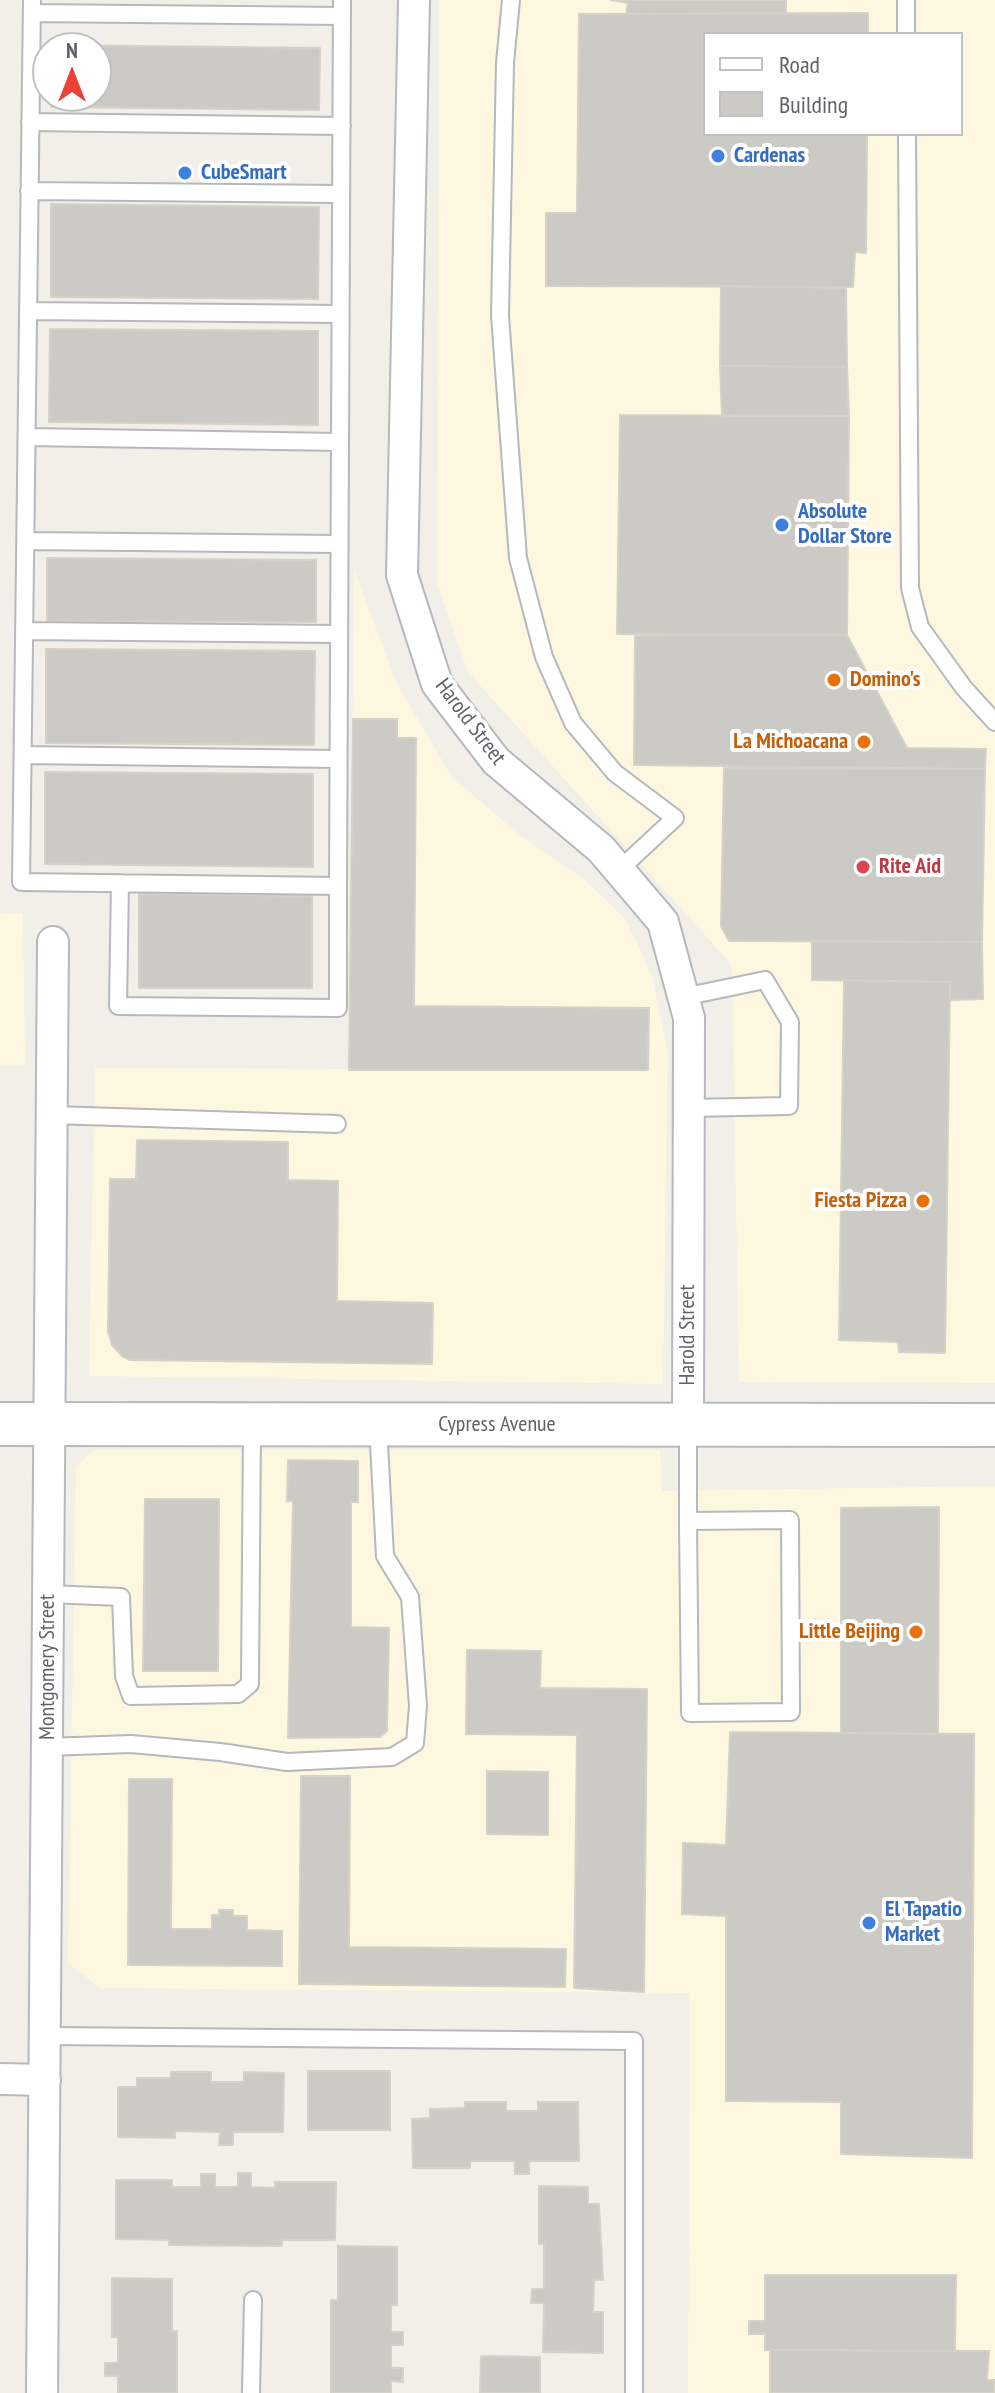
<!DOCTYPE html>
<style>
body{margin:0}
#map{position:relative;width:995px;height:2393px;overflow:hidden;background:#f1efe8;font-family:"PT Sans Narrow",sans-serif}
canvas{display:block}
.legend{position:absolute;left:703px;top:32px;width:260px;height:104px;box-sizing:border-box;background:#fff;border:2px solid #bfc1c3;margin:0;padding:10px 14px;list-style:none;font-size:24px;color:#5f6368}
.legend li{display:flex;align-items:center;gap:16px;height:40px}
.legend b{width:40px;border:2px solid #bfc1c3}
.north{position:absolute;left:32px;top:32px;width:80px;height:80px;box-sizing:border-box;background:#fff;border:2px solid #bfc1c3;border-radius:50%;rotate:0deg;font-size:22px;font-weight:700;line-height:32px;text-align:center;color:#5f6368}
.north::after{content:'';display:block;margin:auto;width:28px;height:36px;background:#ea4335;clip-path:polygon(50% 0,100% 100%,50% 72%,0 100%)}
</style>
<div id="map">
<canvas width="995" height="2393"></canvas>
<ul class="legend">
<li><b style="height:10px;background:#fff"></b>Road</li>
<li><b style="height:22px;background:#cccac5"></b>Building</li>
</ul>
<div class="north">N</div>
</div>
<script>
const g = document.querySelector('canvas').getContext('2d');
g.lineJoin = 'round';
function paint(path, color) {
  g.fillStyle = color;
  g.fill(path, 'evenodd');
}
function poly(rows) {
  const path = new Path2D();
  for (const r of rows) {
    path.moveTo(r[0], r[1]);
    for (let i = 2; i < r.length; i += 2) path.lineTo(r[i], r[i + 1]);
  }
  return path;
}
function strokePath(path, color, width, dash) {
  g.strokeStyle = color;
  g.lineWidth = width;
  g.lineCap = dash ? 'butt' : 'round';
  g.setLineDash(dash || []);
  g.stroke(path);
}
function write(font, color, halo, rows, align = 'center') {
  g.font = font + ' "PT Sans Narrow",sans-serif';
  g.lineWidth = 8;
  g.setLineDash([]);
  g.textBaseline = 'middle';
  g.strokeStyle = halo;
  g.fillStyle = color;
  for (const [text, x, y, turn = 0] of rows) {
    g.save();
    g.translate(x, y);
    g.rotate((+turn || 0) * Math.PI / 180);
    g.textAlign = isNaN(turn) ? turn : align;
    if (halo) g.strokeText(text, 0, 0);
    g.fillText(text, 0, 0);
    g.restore();
  }
}
const commercial = poly([
 [439,0,995,0,995,1383,739,1382,732,965,468,672,437,583],
 [705,34,961,34,961,134,705,134],
 [354,570,397,684,452,777,521,836,584,879,626,920,652,975,668,1055,663,1384,89,1376,95,1068,349,1069],
 [0,913,23,914,25,1066,0,1066],
 [93,1450,660,1450,662,1491,995,1486,995,2393,688,2393,690,1993,100,1988,68,1963,76,1467]
]);
const building = poly([
 [611,0,786,0,786,13,626,14,628,3,611,0],
 [868,13,868,34,705,34,705,134,867,134,866,253,855,252,853,287,546,286,546,213,577,213,579,14,868,13],
 [52,45,320,48,319,110,51,107,52,96,96,96,96,48,52,48,52,45],
 [51,204,319,207,318,299,51,297,51,204],
 [721,286,846,288,847,367,720,366,721,286],
 [50,329,318,331,318,425,49,422,50,329],
 [720,366,847,367,849,416,722,416,720,366],
 [620,415,849,416,847,635,617,634,620,415],
 [47,558,316,560,316,622,47,621,47,558],
 [847,635,907,748,986,749,985,769,634,765,635,636,847,635],
 [46,649,315,651,314,745,46,743,46,649],
 [353,719,397,719,397,738,416,738,414,1006,649,1008,648,1070,349,1070,353,719],
 [724,768,985,769,982,942,729,941,721,926,724,768],
 [45,772,313,774,313,867,45,864,45,772],
 [139,894,312,896,312,988,139,988,139,894],
 [812,941,982,942,983,999,950,1000,950,982,812,980,812,941],
 [844,980,950,982,945,1353,899,1352,898,1342,839,1340,844,980],
 [137,1140,288,1142,288,1180,338,1181,337,1301,433,1303,432,1364,130,1360,122,1356,112,1345,108,1332,110,1179,136,1179,137,1140],
 [288,1460,358,1461,358,1502,351,1502,351,1627,389,1628,387,1731,380,1737,288,1738,293,1501,287,1501,288,1460],
 [145,1499,219,1499,218,1671,143,1671,145,1499],
 [939,1507,938,1734,841,1733,841,1508,939,1507],
 [467,1650,541,1651,540,1688,647,1689,644,1992,574,1988,577,1735,466,1734,467,1650],
 [730,1732,974,1734,972,2158,841,2154,841,2102,726,2101,726,1916,682,1914,683,1843,726,1845,730,1732],
 [487,1771,548,1772,548,1835,487,1834,487,1771],
 [301,1776,350,1776,349,1947,566,1949,565,1987,299,1984,301,1776],
 [129,1779,172,1779,171,1929,212,1929,212,1915,219,1915,219,1910,233,1910,233,1916,247,1916,247,1930,282,1931,282,1966,128,1965,129,1779],
 [308,2071,390,2071,390,2130,308,2130,308,2071],
 [171,2072,211,2072,211,2082,244,2082,244,2072,284,2073,283,2132,233,2132,233,2145,219,2145,220,2132,175,2131,175,2138,118,2137,118,2087,137,2087,137,2078,171,2078,171,2072],
 [465,2102,506,2102,506,2111,538,2111,538,2102,578,2102,579,2161,529,2161,529,2174,515,2174,515,2161,470,2161,470,2168,413,2168,412,2119,430,2118,430,2109,465,2108,465,2102],
 [238,2173,251,2173,251,2187,275,2188,275,2182,336,2182,335,2240,282,2240,282,2246,169,2245,169,2240,116,2239,116,2180,172,2180,172,2187,201,2187,201,2174,215,2174,215,2187,238,2187,238,2173],
 [539,2186,588,2187,588,2204,599,2204,603,2280,594,2280,593,2312,603,2312,603,2353,543,2352,544,2303,531,2303,532,2289,544,2289,544,2244,539,2244,539,2186],
 [338,2246,397,2247,397,2305,391,2305,391,2332,403,2332,403,2345,391,2345,391,2368,403,2368,403,2382,391,2381,391,2393,331,2393,331,2300,338,2300,338,2246],
 [765,2275,956,2275,955,2351,765,2350,765,2334,749,2334,749,2321,765,2321,765,2275],
 [112,2278,172,2279,172,2331,177,2331,177,2393,118,2393,118,2376,105,2376,105,2363,118,2363,118,2337,112,2337,112,2278],
 [770,2350,989,2351,987,2380,995,2380,995,2393,770,2393,770,2350],
 [481,2356,540,2357,540,2393,480,2393,481,2356]
]);
const lane = poly([
 [32,0,21,882,338,886,342,0],
 [511,0,505,63,500,316,518,558,544,657,573,723,615,773,675,818,619,870],
 [906,0,906,34],
 [32,13,342,16],
 [30,122,342,126],
 [907,134,910,588,920,627,964,688,995,722],
 [29,191,341,194],
 [28,311,340,314],
 [27,437,340,442],
 [26,541,339,544],
 [25,631,338,634],
 [23,755,337,759],
 [120,883,118,1006,338,1008,338,886],
 [683,997,765,980,790,1022,789,1106,689,1108],
 [52,1115,337,1124],
 [688,1426,688,1521,690,1713,791,1712,790,1520,688,1521],
 [48,1594,121,1597,124,1676,131,1696,238,1694,250,1684,252,1427],
 [47,1747,131,1744,220,1752,287,1762,392,1757,415,1743,418,1706,410,1597,385,1556,378,1425],
 [46,2036,634,2041,634,2393],
 [251,2393,253,2300]
]);
const street = poly([
 [414,0,402,575,437,684,496,761,601,849,663,922,689,1018,688,1426],
 [0,2079,45,2080],
 [42,2393,53,942]
]);
const secondary = poly([
 [0,1424,995,1425]
]);
const markers = [
 [718,156,8,"#3f7fe0"],
 [185,173,8,"#3f7fe0"],
 [782,525,8,"#3f7fe0"],
 [834,680,8,"#e8710a"],
 [864,742,8,"#e8710a"],
 [863,867,8,"#e0444e"],
 [923,1201,8,"#e8710a"],
 [916,1632,8,"#e8710a"],
 [869,1923,8,"#3f7fe0"]
];
const shopNames = [
 ["Cardenas",734,156],
 ["CubeSmart",201,173],
 ["Absolute",798,512],
 ["Dollar Store",798,537],
 ["El Tapatio",885,1910],
 ["Market",885,1935]
];
const foodNames = [
 ["Domino's",850,680,"left"],
 ["La Michoacana",848,742],
 ["Fiesta Pizza",907,1201],
 ["Little Beijing",900,1632]
];
const streetNames = [
 ["Harold Street",470,722,53],
 ["Harold Street",688,1335,-90],
 ["Cypress Avenue",497,1425],
 ["Montgomery Street",48,1667,-90]
];
const healthNames = [
 ["Rite Aid",879,867]
];
paint(commercial, '#fef7e0');
paint(building, '#cccac5');
strokePath(building, '#d6d1c6', 2);
strokePath(lane, '#b5b8bc', 20);
strokePath(street, '#b5b8bc', 34);
strokePath(secondary, '#b6babf', 46);
strokePath(lane, '#fff', 16);
strokePath(street, '#fff', 30);
strokePath(secondary, '#fff', 42);
for (const [x, y, r, color] of markers) {
  const dot = new Path2D();
  dot.arc(x, y, r, 0, 2 * Math.PI);
  g.fillStyle = color;
  g.fill(dot);
  strokePath(dot, '#fff', 3);
}
write('bold 22px', '#366cbe', '#fff', shopNames, 'left');
write('bold 22px', '#c56008', '#fff', foodNames, 'right');
write('22px', '#5f6368', '#fff', streetNames);
write('bold 22px', '#be3a42', '#fff', healthNames, 'left');
</script>
